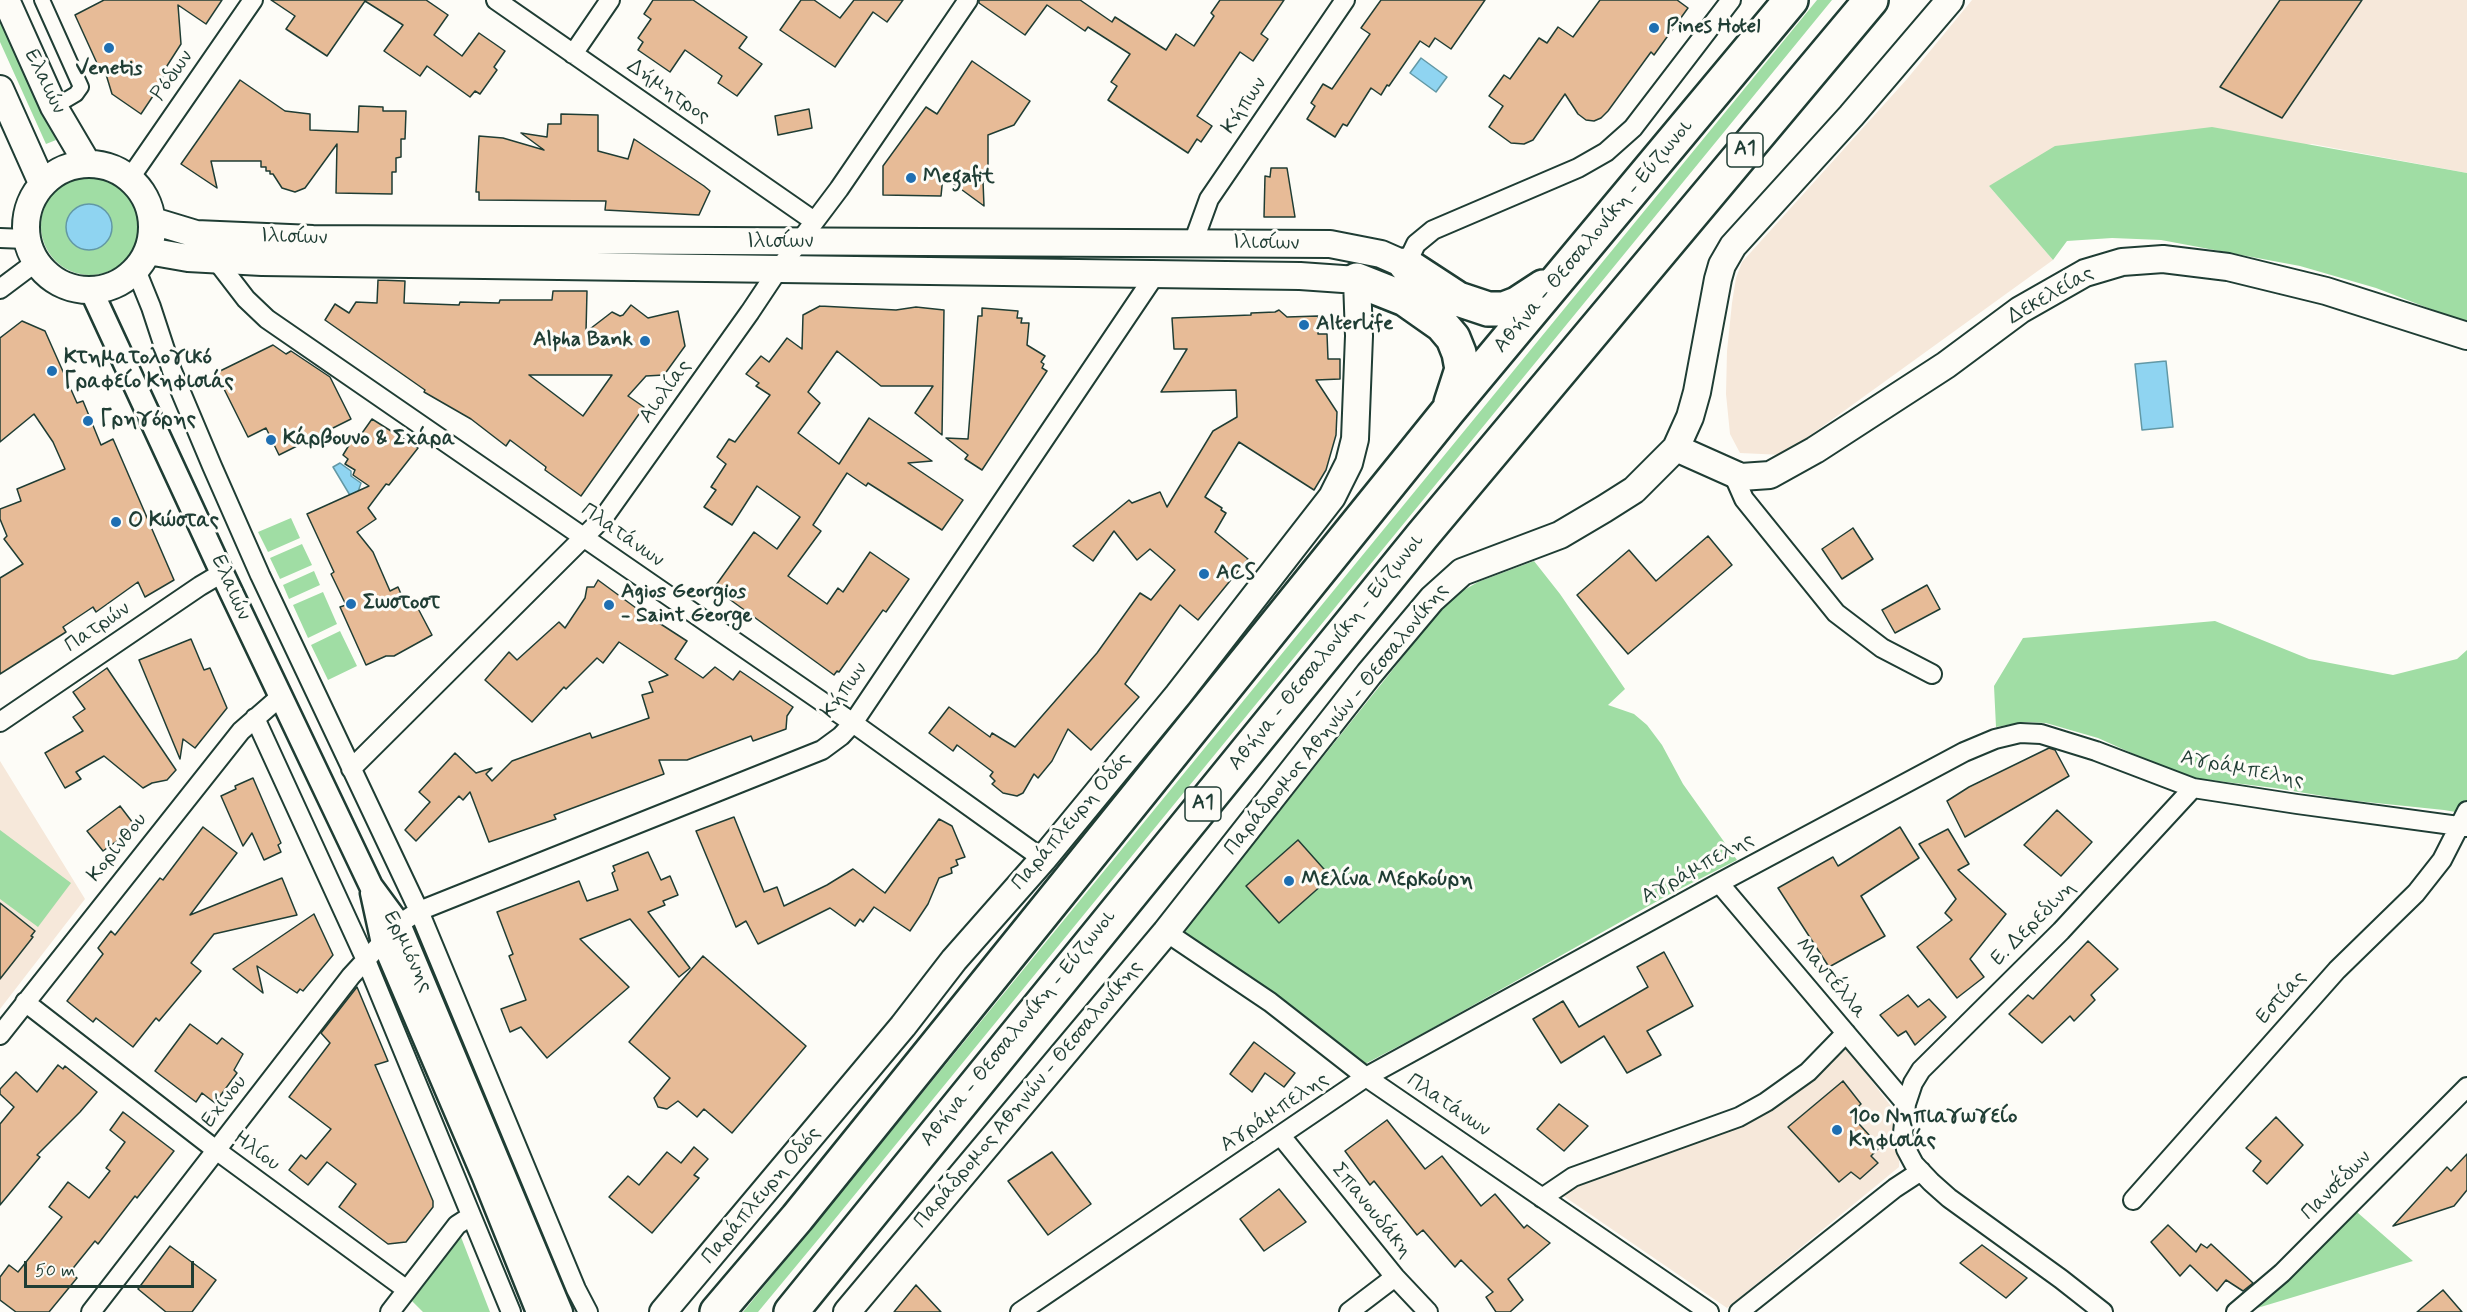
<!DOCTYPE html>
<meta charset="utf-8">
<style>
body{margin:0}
#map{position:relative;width:2467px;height:1312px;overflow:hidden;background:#fdfcf7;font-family:Mynerve,sans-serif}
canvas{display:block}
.scale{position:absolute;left:24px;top:1261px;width:170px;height:27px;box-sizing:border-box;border:3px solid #1f3d34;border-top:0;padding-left:8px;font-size:18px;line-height:21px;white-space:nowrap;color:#1f3d34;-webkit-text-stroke:4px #fdfcf7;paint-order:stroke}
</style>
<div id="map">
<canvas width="2467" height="1312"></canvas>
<div class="scale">50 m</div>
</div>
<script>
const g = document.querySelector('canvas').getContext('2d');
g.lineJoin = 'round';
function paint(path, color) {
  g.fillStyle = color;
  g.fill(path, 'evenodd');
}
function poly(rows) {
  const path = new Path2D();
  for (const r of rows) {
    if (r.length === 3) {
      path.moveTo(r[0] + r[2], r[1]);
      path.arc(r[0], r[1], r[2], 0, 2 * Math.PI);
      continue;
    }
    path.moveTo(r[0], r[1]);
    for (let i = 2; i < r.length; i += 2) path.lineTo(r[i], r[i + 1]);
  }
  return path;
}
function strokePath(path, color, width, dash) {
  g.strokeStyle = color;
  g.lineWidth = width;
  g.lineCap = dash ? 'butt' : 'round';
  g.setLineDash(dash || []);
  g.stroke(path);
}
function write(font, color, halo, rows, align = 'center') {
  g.font = font + ' Mynerve,sans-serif';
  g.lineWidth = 6;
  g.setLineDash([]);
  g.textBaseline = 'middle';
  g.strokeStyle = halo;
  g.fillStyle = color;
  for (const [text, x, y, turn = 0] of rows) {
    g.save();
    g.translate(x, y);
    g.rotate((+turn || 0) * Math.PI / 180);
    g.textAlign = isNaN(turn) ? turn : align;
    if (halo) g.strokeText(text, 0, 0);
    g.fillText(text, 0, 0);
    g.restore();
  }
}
const built = poly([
 [1972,0,2467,0,2467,173,2312,144,1989,186,2053,260,1783,455,1740,453,1730,434,1726,394,1727,351,1732,303,1736,278,1742,262,1907,79],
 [0,761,85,899,0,1009],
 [1845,1046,1897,1114,1900,1145,1899,1167,1727,1308,1562,1195,1579,1181,1749,1124,1760,1114,1784,1103,1810,1082]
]);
const green = poly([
 [1817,0,1832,0,821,1236,758,1312,743,1312],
 [0,18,56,140,46,144,0,42],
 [2212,127,2467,173,2467,323,2376,288,2300,266,2161,240,2112,238,2067,241,2053,260,1989,186,2055,146],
 [90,226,49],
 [291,518,300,538,268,552,258,532],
 [302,544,312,565,280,579,270,558],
 [1534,561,1560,594,1625,689,1608,705,1634,714,1647,725,1662,745,1683,784,1737,860,1668,895,1431,1029,1365,1064,1277,995,1183,932,1450,598,1478,582],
 [314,571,320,585,289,599,283,585],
 [323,592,337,624,308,638,293,605],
 [2215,621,2309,659,2393,675,2457,659,2467,650,2467,814,2444,810,2347,800,2275,788,2185,777,2098,738,2046,723,2024,722,1996,727,1994,686,2023,638],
 [340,631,357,666,328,680,311,645],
 [0,830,71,883,38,927,0,899],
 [2350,1206,2413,1261,2244,1312],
 [461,1237,490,1312,423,1312,412,1301]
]);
const water = poly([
 [1421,58,1447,77,1436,92,1410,73,1421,58],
 [89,227,23],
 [2166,361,2173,427,2142,430,2135,364,2166,361],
 [340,463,351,471,351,476,361,483,358,492,351,497,333,467,340,463]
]);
const building = poly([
 [104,0,222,0,206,24,178,5,181,44,165,69,167,70,158,84,159,87,141,114,112,94,105,71,101,72,75,15,104,0],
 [271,0,426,0,448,15,434,35,462,56,479,33,505,51,494,67,497,70,480,94,475,91,470,97,427,66,420,76,384,51,403,25,365,1,327,56,286,29,295,16,271,0],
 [653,0,693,0,747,37,739,48,762,64,737,96,718,83,722,76,685,50,670,72,638,50,643,42,638,38,651,19,644,14,653,0],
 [801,0,814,0,840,18,854,0,903,0,887,22,873,12,835,67,780,30,801,0],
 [979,0,1080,0,1112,22,1115,17,1166,50,1176,34,1194,46,1214,16,1211,13,1220,0,1284,0,1261,34,1268,39,1253,61,1240,52,1197,116,1212,126,1201,142,1197,139,1188,153,1108,100,1117,86,1111,82,1130,54,1088,27,1085,31,1047,5,1025,35,979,3,979,0],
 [1381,0,1485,0,1451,49,1435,38,1429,47,1420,41,1389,86,1387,85,1381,95,1371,88,1347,126,1343,124,1335,137,1307,119,1315,106,1311,103,1323,84,1332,89,1370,34,1361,28,1381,0],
 [1600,0,1677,0,1688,8,1654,55,1651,52,1608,111,1601,118,1594,121,1586,120,1578,114,1565,94,1533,140,1524,144,1511,143,1489,127,1503,106,1489,96,1504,75,1510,79,1539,38,1547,43,1558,27,1573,37,1600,0],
 [2280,0,2362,0,2282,118,2220,87,2280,0],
 [972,61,1030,101,1014,125,988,135,988,180,983,181,984,206,943,176,941,196,883,195,883,166,926,107,937,114,972,61],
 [240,80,285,111,310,114,310,130,358,132,359,106,383,107,383,111,406,111,405,139,401,139,401,157,396,158,396,172,392,172,392,194,336,193,337,144,305,188,295,192,282,188,273,174,270,174,270,171,266,171,266,167,261,167,261,161,211,161,217,188,181,164,240,80],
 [809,109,812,128,778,135,775,116,809,109],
 [561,114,598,115,598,151,628,159,634,139,704,186,710,191,699,215,605,210,606,201,479,200,479,192,476,192,479,136,503,138,544,150,521,133,547,137,548,124,561,124,561,114],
 [1271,168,1287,168,1295,217,1264,217,1265,176,1270,177,1271,168],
 [378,280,405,281,404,303,459,305,460,302,499,303,500,300,552,300,553,291,587,291,586,332,612,312,620,316,623,315,631,305,648,318,678,311,685,346,664,375,646,376,628,396,644,407,581,496,545,470,546,467,510,440,506,446,471,419,424,392,425,390,325,320,335,304,349,313,356,302,377,303,378,280],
 [529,375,612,375,583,416,529,375],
 [820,306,896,310,916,307,944,310,942,435,915,413,933,386,881,386,837,351,808,392,820,403,798,433,839,464,869,418,932,461,908,463,963,500,942,530,868,483,866,486,847,473,813,525,821,531,788,576,827,604,838,588,843,592,870,552,909,579,886,612,883,610,839,672,837,671,834,675,714,588,754,532,777,549,800,517,757,486,732,525,704,507,716,490,711,487,726,464,717,457,729,439,735,442,770,395,756,386,759,383,746,374,761,356,769,362,787,338,802,349,803,315,820,306],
 [982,308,1018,311,1017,318,1022,318,1021,323,1029,323,1027,345,1045,356,1041,362,1044,364,1042,368,1047,371,982,470,965,459,968,455,946,438,968,439,978,316,982,316,982,308],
 [1279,310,1287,317,1318,316,1318,334,1327,334,1328,359,1340,359,1340,379,1316,380,1337,412,1336,435,1326,470,1314,490,1239,442,1205,497,1222,508,1221,510,1226,513,1215,532,1248,559,1198,620,1180,605,1125,684,1139,697,1091,750,1068,729,1052,761,1038,778,1034,774,1023,793,1017,796,1003,793,992,784,995,781,990,776,993,772,957,745,953,751,929,733,949,707,990,737,992,733,1015,747,1097,653,1140,593,1151,600,1175,570,1150,549,1137,560,1114,531,1093,561,1073,546,1129,500,1132,503,1160,492,1167,507,1213,431,1237,417,1236,390,1161,392,1187,349,1174,349,1172,318,1251,315,1251,313,1275,312,1279,310],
 [22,321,45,331,77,403,83,401,101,445,113,439,174,580,145,597,138,582,96,612,93,607,63,627,66,632,0,674,0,578,23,564,4,539,7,536,0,519,0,509,21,501,17,489,65,469,53,442,34,414,0,442,0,338,22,321],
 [273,345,286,354,291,351,330,377,351,419,279,455,266,428,248,437,216,373,273,345],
 [372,419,418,448,389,485,386,484,368,508,376,519,357,532,373,552,390,591,398,587,404,601,412,597,432,635,394,656,386,656,366,665,340,607,346,605,331,574,334,572,307,514,369,486,353,475,355,470,345,464,348,459,343,455,357,432,360,436,372,419],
 [1853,528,1873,559,1842,579,1822,549,1853,528],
 [1708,536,1732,565,1628,654,1577,595,1629,550,1656,581,1708,536],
 [598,580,655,622,656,621,687,641,675,659,703,678,715,667,733,680,740,671,793,707,787,716,786,729,753,741,751,736,687,760,659,760,664,774,554,815,556,819,489,842,470,792,463,800,459,796,416,841,405,830,430,802,419,792,455,753,476,773,492,768,486,774,492,781,512,761,590,733,592,738,649,718,642,695,653,692,649,682,668,675,619,642,603,663,597,658,566,689,564,687,532,722,485,680,509,652,517,660,559,622,565,628,585,598,587,587,594,587,598,580],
 [1927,585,1940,609,1895,633,1882,610,1927,585],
 [191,639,204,670,210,668,227,708,195,748,183,739,180,759,139,660,191,639],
 [107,668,176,770,167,780,152,783,143,788,104,756,76,772,81,779,65,788,45,753,83,731,73,717,85,709,73,692,107,668],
 [2049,748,2055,750,2069,776,1965,837,1947,801,1969,787,2049,748],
 [253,778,281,843,278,845,281,852,264,860,252,833,243,846,221,796,236,789,235,786,253,778],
 [120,806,136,827,103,851,87,831,120,806],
 [2057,810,2092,842,2061,876,2024,845,2057,810],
 [734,817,764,892,777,887,784,906,827,885,853,869,885,893,939,819,952,826,965,857,956,860,958,865,951,868,952,873,939,878,928,904,910,931,874,907,863,922,860,919,855,926,830,908,758,944,746,921,736,927,696,831,734,817],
 [203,827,237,853,190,915,282,878,297,915,214,934,191,963,201,971,159,1021,156,1018,133,1047,96,1018,93,1022,67,1001,103,954,98,948,111,931,115,935,160,878,163,880,203,827],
 [1900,827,1919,858,1861,896,1885,936,1829,967,1778,888,1833,857,1838,866,1900,827],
 [1948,829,1969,864,1958,870,2006,914,1970,959,1984,977,1957,998,1917,947,1952,920,1945,913,1956,899,1919,844,1948,829],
 [1298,840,1331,877,1279,923,1246,886,1298,840],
 [648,852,661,880,670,876,678,895,663,901,665,905,648,912,690,968,679,977,630,919,580,939,629,987,547,1058,521,1027,510,1032,501,1009,526,1000,509,956,513,954,497,912,579,881,587,901,618,890,612,873,615,871,613,866,648,852],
 [0,903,35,931,31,936,33,937,0,979,0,903],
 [314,914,333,955,303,991,300,989,297,993,257,966,263,993,233,969,314,914],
 [2088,941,2118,969,2091,995,2095,1000,2074,1021,2070,1016,2042,1043,2009,1014,2028,995,2033,999,2088,941],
 [1664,952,1693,1006,1647,1031,1661,1055,1627,1073,1604,1036,1561,1063,1533,1019,1563,1001,1579,1027,1648,987,1637,967,1664,952],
 [703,956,806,1046,732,1133,704,1109,697,1117,678,1101,667,1109,658,1107,654,1098,670,1078,629,1042,703,956],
 [357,987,388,1061,375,1065,433,1201,433,1207,406,1242,388,1244,339,1207,356,1184,327,1162,308,1185,289,1170,301,1155,306,1159,331,1129,289,1097,330,1043,321,1033,357,987],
 [1908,995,1918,1007,1929,999,1946,1017,1915,1045,1906,1031,1898,1036,1880,1015,1908,995],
 [190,1024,217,1044,222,1038,243,1054,234,1070,237,1073,215,1103,202,1093,196,1102,155,1071,190,1024],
 [1254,1042,1295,1073,1284,1087,1265,1073,1252,1092,1230,1074,1254,1042],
 [58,1065,63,1069,65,1066,97,1092,80,1112,37,1155,40,1157,0,1205,0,1124,14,1107,0,1094,0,1089,16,1072,37,1092,58,1065],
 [1843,1081,1861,1104,1850,1114,1880,1147,1871,1156,1878,1163,1860,1179,1851,1172,1839,1182,1788,1127,1843,1081],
 [1559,1104,1588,1126,1564,1151,1537,1129,1559,1104],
 [123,1112,174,1151,137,1198,135,1196,98,1244,95,1241,70,1272,77,1278,49,1312,16,1312,0,1300,0,1277,9,1265,18,1272,62,1217,49,1207,68,1182,89,1198,110,1171,106,1168,125,1142,110,1130,123,1112],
 [2276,1117,2303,1145,2267,1184,2253,1171,2261,1161,2246,1148,2276,1117],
 [1387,1120,1425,1169,1442,1156,1481,1206,1495,1194,1524,1228,1527,1225,1550,1243,1508,1279,1523,1300,1510,1312,1496,1312,1486,1297,1493,1292,1461,1260,1455,1267,1423,1230,1417,1235,1374,1181,1370,1185,1345,1151,1387,1120],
 [694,1147,708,1159,694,1175,699,1178,652,1233,609,1197,628,1176,639,1185,667,1152,681,1163,694,1147],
 [1052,1152,1091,1204,1048,1235,1008,1181,1052,1152],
 [2467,1154,2467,1190,2454,1206,2393,1226,2447,1167,2451,1171,2467,1154],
 [1279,1189,1306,1222,1264,1251,1240,1219,1279,1189],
 [2168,1225,2196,1252,2201,1244,2207,1248,2211,1244,2253,1283,2243,1291,2226,1280,2217,1291,2190,1265,2180,1276,2151,1242,2168,1225],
 [1982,1245,2027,1278,2006,1298,1960,1263,1982,1245],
 [170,1246,216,1280,192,1312,166,1312,138,1289,170,1246],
 [916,1285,941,1312,894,1312,916,1285],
 [2443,1290,2462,1312,2417,1312,2443,1290]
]);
const pedestrian = poly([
 [42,0,81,87,76,94,54,107]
]);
const minor = poly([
 [496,0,814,221],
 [573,54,610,0],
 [130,178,253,0],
 [0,238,26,239],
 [1193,243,1209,199,1345,0],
 [216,260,246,299,267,319,853,723,1043,859],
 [1406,265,1416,244,1433,230,1578,168,1606,152,1633,128,1731,0],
 [136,270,151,307,172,371,212,466,260,575,419,911,576,1289,588,1312],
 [0,289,36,262],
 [1733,474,1744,499,1836,613,1882,648,1932,674],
 [255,718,365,958,511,1312],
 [0,722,200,586,222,573],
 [351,769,604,517,750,312,778,270,839,189,968,0],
 [1719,883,1906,1104],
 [1166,932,1270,1002,1366,1077,1709,1312],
 [25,1002,216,1150,407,1290],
 [0,1035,241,731,280,697],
 [1281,1136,1395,1277,1428,1312],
 [1542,1198,1573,1177,1739,1117,1766,1102,1808,1072,1846,1033],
 [2133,1200,2337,970,2416,893,2442,860,2467,811],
 [91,1312,351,976,399,924,419,911,822,750,841,736,853,723,1155,275],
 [390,1312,457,1225,471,1216],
 [1020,1312,1366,1077,1719,883,1964,752,1995,739,2020,733,2041,734,2096,751,2193,788,2297,804,2467,827],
 [1349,1312,1395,1277],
 [1739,1312,1895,1188,1921,1171],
 [2103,1312,2061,1279,1949,1198,1931,1182,1914,1164,1906,1149,1903,1133,1906,1104,1913,1083,1921,1070,2061,931,2193,788],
 [2236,1312,2282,1273,2467,1087]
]);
const tertiary = poly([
 [91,290,222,573,371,886,399,924,561,1312],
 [372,893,382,939,483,1175,538,1312]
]);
const secondary = poly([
 [6,0,54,107,87,163],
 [0,89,42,183],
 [89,227,63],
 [153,221,196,234,313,239,1330,244,1381,254,1406,265],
 [148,251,188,258,262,262,1300,276,1357,280,1359,336,1355,439,1349,463,1332,497,1178,695,1043,859,954,960,903,1026,663,1312],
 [1676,448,1741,477,1770,475,1815,450,1946,365,2020,310,2085,273,2122,262,2163,259,2228,267,2326,291,2467,336],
 [847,1312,1166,932,1369,674,1432,599,1462,572,1560,535,1604,509,1634,490,1676,448,1690,417,1697,392,1718,279,1722,265,1733,246,1851,116,1950,0]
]);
const motorway = poly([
 [1406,265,1458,299,1488,309,1504,309,1517,304,1543,287],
 [1357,280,1405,299,1442,325,1453,338,1459,353,1462,369,1451,403],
 [717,1312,797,1218,1449,410,1791,0],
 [791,1312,1422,536,1871,0]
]);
const markers = [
 [1654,28,6,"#1f6fb2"],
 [109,48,6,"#1f6fb2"],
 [911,178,6,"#1f6fb2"],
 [1304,325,6,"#1f6fb2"],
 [645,341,6,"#1f6fb2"],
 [52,371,6,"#1f6fb2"],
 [88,421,6,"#1f6fb2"],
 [271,440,6,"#1f6fb2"],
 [116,522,6,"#1f6fb2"],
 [1204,574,6,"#1f6fb2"],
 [351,604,6,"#1f6fb2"],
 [609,605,6,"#1f6fb2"],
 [1289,881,6,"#1f6fb2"],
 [1837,1130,6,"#1f6fb2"]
];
const shields = [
 [1745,150,36],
 [1203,804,36]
];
const shieldNames = [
 ["Α1",1745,150],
 ["Α1",1203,804]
];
const poiNames = [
 ["Pines Hotel",1666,28],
 ["Venetis",109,70,"center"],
 ["Megafit",923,178],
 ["Alterlife",1316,325],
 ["Alpha Bank",633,341,"right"],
 ["Κτηματολογικό",64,359],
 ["Γραφείο Κηφισιάς",64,383],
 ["Γρηγόρης",100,421],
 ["Κάρβουνο & Σχάρα",283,440],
 ["Ο Κώστας",128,522],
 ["ACS",1216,574],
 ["Agios Georgios",621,593],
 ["- Saint George",621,617],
 ["Σωστοστ",363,604],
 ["Μελίνα Μερκούρη",1301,881],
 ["10ο Νηπιαγωγείο",1849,1118],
 ["Κηφισιάς",1849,1142]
];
const streetNames = [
 ["Ρόδων",173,76,-55],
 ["Ελαιών",44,82,64],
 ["Δήμητρος",668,92,35],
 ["Κήπων",1245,106,-56],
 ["Αθήνα - Θεσσαλονίκη - Εύζωνοι",1594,237,-50],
 ["Ιλισίων",294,238,2],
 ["Ιλισίων",780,243],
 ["Ιλισίων",1266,244,1],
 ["Δεκελείας",2051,296,-30],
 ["Αιολίας",666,392,-54],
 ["Πλατάνων",622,536,35],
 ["Ελαιών",230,588,66],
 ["Πατρών",98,628,-34],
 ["Αθήνα - Θεσσαλονίκη - Εύζωνοι",1327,653,-51],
 ["Κήπων",845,691,-54],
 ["Παράδρομος Αθηνών - Θεσσαλονίκης",1337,720,-51],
 ["Αγράμπελης",2242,770,11],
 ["Παράπλευρη Οδός",1072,822,-50],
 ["Κορίνθου",118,848,-51],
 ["Αγράμπελης",1698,869,-29],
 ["Ε. Δερεδινη",2034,924,-45],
 ["Ερμιόνης",407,952,64],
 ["Μαντέλλα",1830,979,50],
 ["Εστίας",2282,998,-48],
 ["Αθήνα - Θεσσαλονίκη - Εύζωνοι",1019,1029,-51],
 ["Παράδρομος Αθηνών - Θεσσαλονίκης",1029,1095,-50],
 ["Εχίνου",225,1102,-52],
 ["Πλατάνων",1448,1106,34],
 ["Αγράμπελης",1275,1113,-34],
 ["Ηλίου",256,1152,36],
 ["Πανσέδων",2337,1186,-45],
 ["Παράπλευρη Οδός",762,1196,-50],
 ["Σπανουδάκη",1371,1211,51]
];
paint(built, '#f6e8da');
paint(green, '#a0dda4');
paint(water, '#8fd4f1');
strokePath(water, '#6298a5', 1.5);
paint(building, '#e7bb97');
strokePath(building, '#1f3d34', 1.5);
strokePath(pedestrian, '#1f3d34', 18);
strokePath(minor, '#1f3d34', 22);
strokePath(tertiary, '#1f3d34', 27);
strokePath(secondary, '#1f3d34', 30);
strokePath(motorway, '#1f3d34', 38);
strokePath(pedestrian, '#fdfcf7', 14);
strokePath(minor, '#fdfcf7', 18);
strokePath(tertiary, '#fdfcf7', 22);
strokePath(secondary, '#fdfcf7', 26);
strokePath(motorway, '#fdfcf7', 33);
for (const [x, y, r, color] of markers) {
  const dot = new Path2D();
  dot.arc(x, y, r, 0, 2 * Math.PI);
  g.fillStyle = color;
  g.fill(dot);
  strokePath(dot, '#fdfcf7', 2);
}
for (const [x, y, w] of shields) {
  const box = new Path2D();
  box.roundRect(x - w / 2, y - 17, w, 34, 4.5);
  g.fillStyle = '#fdfcf7';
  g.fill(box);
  strokePath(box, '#1f3d34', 1.5);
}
write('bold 20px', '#1f3d34', null, shieldNames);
write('bold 21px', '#1f3d34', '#fdfcf7', poiNames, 'left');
write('21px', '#1f3d34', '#fdfcf7', streetNames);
</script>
